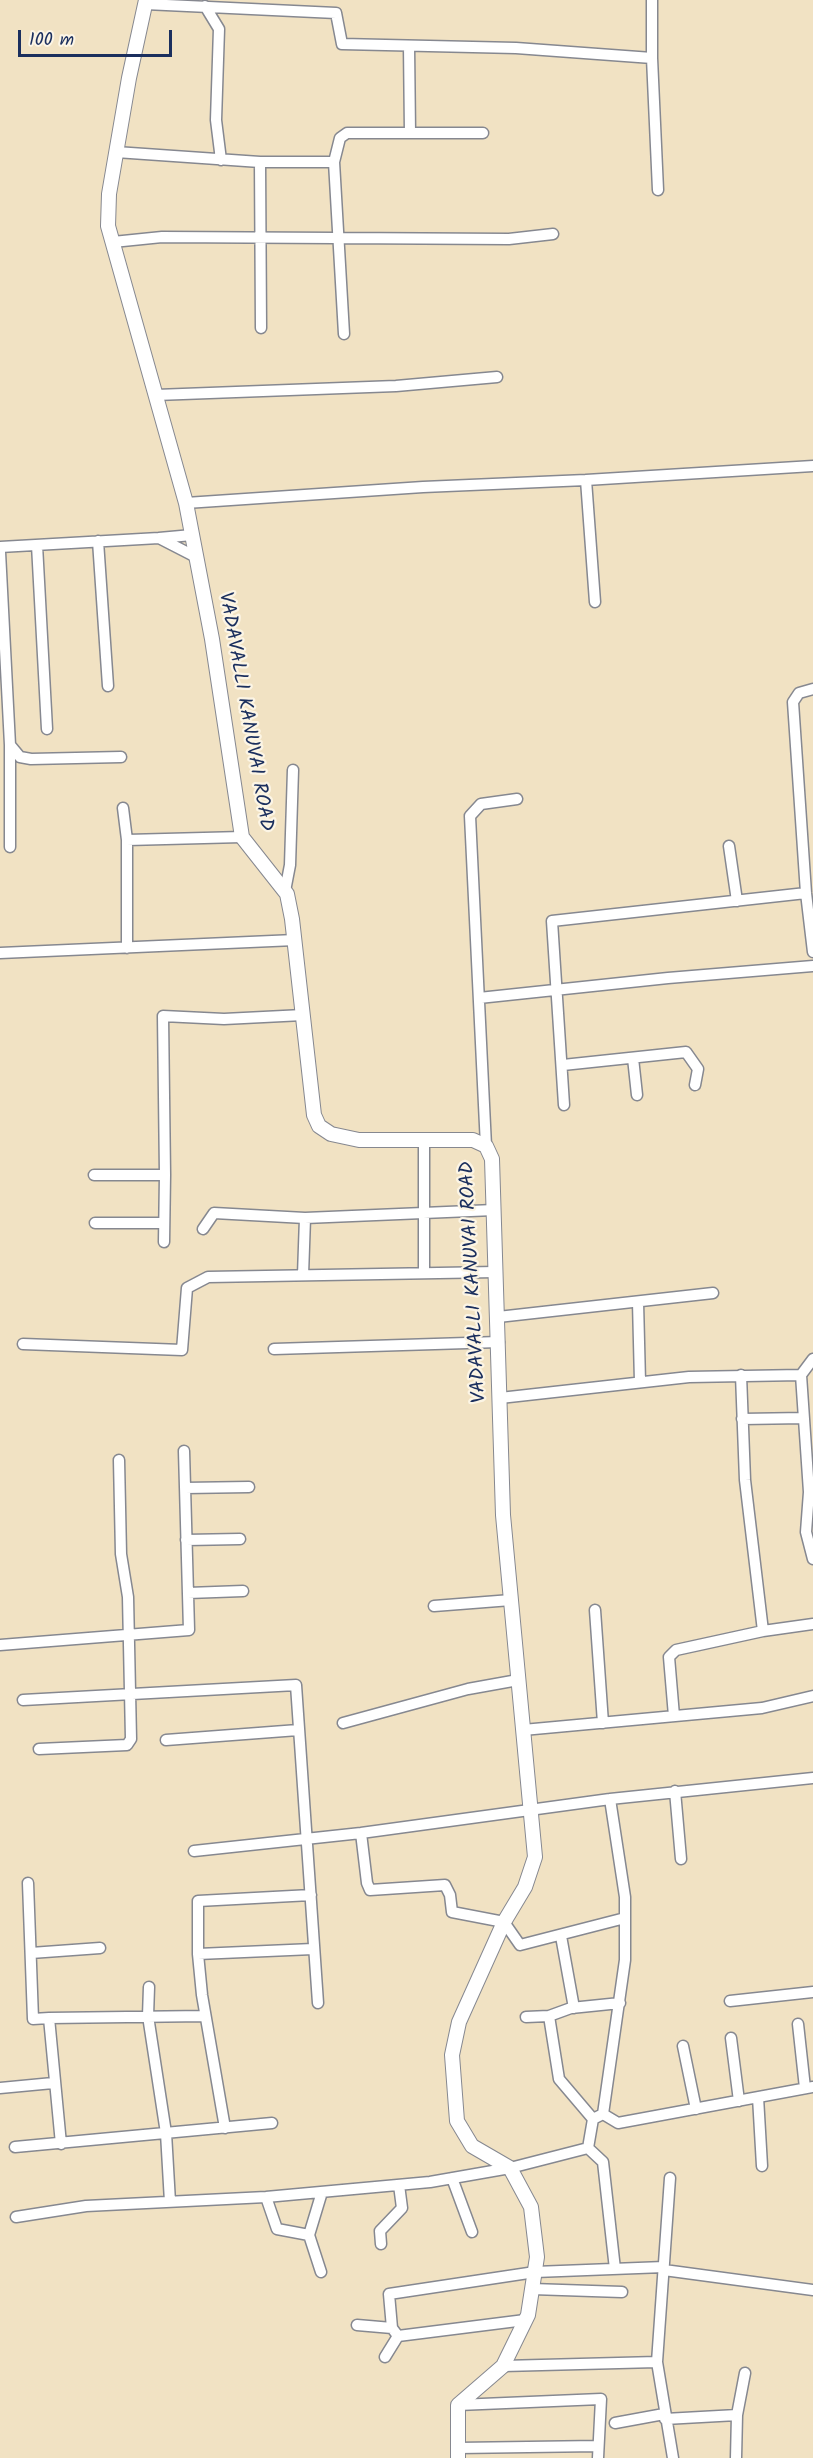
<!DOCTYPE html>
<style>
body{margin:0}
#map{position:relative;width:813px;height:2458px;overflow:hidden;background:#f1e2c3;font-family:Kalam,sans-serif}
canvas{display:block}
.scale{position:absolute;left:18px;top:30px;width:154px;height:27px;box-sizing:border-box;border:3px solid #1b2f5e;border-top:0;padding-left:8px;font-size:18px;line-height:21px;white-space:nowrap;color:#1b2f5e;-webkit-text-stroke:4px #fcf5e5;paint-order:stroke}
</style>
<div id="map">
<canvas width="813" height="2458"></canvas>
<div class="scale">100 m</div>
</div>
<script>
const g = document.querySelector('canvas').getContext('2d');
g.lineJoin = 'round';
function poly(rows) {
  const path = new Path2D();
  for (const r of rows) {
    path.moveTo(r[0], r[1]);
    for (let i = 2; i < r.length; i += 2) path.lineTo(r[i], r[i + 1]);
  }
  return path;
}
function strokePath(path, color, width, dash) {
  g.strokeStyle = color;
  g.lineWidth = width;
  g.lineCap = dash ? 'butt' : 'round';
  g.setLineDash(dash || []);
  g.stroke(path);
}
function write(font, color, halo, rows, align = 'center') {
  g.font = font + ' Kalam,sans-serif';
  g.lineWidth = 4.5;
  g.setLineDash([]);
  g.textBaseline = 'middle';
  g.strokeStyle = halo;
  g.fillStyle = color;
  for (const [text, x, y, turn = 0] of rows) {
    g.save();
    g.translate(x, y);
    g.rotate((+turn || 0) * Math.PI / 180);
    g.textAlign = isNaN(turn) ? turn : align;
    if (halo) g.strokeText(text, 0, 0);
    g.fillText(text, 0, 0);
    g.restore();
  }
}
const minor = poly([
 [652,0,652,58,658,190],
 [145,4,336,13,342,44,516,48,652,58],
 [205,6,219,29,216,120,221,160],
 [409,46,410,133],
 [116,152,260,162,334,162],
 [260,162,261,328],
 [113,242,162,237,509,239,553,234],
 [344,334,334,162,340,138,347,133,483,133],
 [156,395,396,386,497,377],
 [586,480,595,602],
 [186,503,423,487,586,480,813,466],
 [159,538,192,535],
 [98,541,108,686],
 [37,545,47,729],
 [0,547,159,538,196,557],
 [0,552,10,745,20,757,31,759,121,757],
 [813,689,799,693,793,702,806,893,813,952],
 [123,808,127,840],
 [729,846,737,901],
 [10,847,10,745],
 [285,891,290,865,293,770],
 [127,948,127,840,242,837],
 [0,953,295,940],
 [479,998,668,978,813,966],
 [633,1058,637,1095],
 [563,1065,686,1052,698,1069,695,1085],
 [564,1105,552,921,806,893],
 [424,1140,424,1273],
 [486,1146,470,816,481,804,517,799],
 [94,1175,165,1175],
 [95,1223,164,1223],
 [203,1229,214,1213,305,1218,494,1210],
 [164,1242,165,1175,163,1016,224,1019,303,1015],
 [303,1275,305,1218],
 [638,1302,640,1382],
 [498,1317,713,1293],
 [23,1344,182,1350,187,1288,208,1277,496,1272],
 [274,1349,499,1342],
 [741,1375,745,1480,763,1631],
 [801,1375,813,1359],
 [500,1398,689,1377,801,1375,809,1492,806,1532,813,1559],
 [742,1419,804,1418],
 [185,1488,249,1487],
 [186,1540,240,1539],
 [188,1593,243,1591],
 [434,1606,511,1600],
 [595,1610,603,1723],
 [0,1645,189,1630,184,1451],
 [23,1700,296,1685,318,2003],
 [674,1716,669,1657,676,1650,763,1631,813,1624],
 [343,1723,468,1689,518,1680],
 [523,1730,762,1708,813,1696],
 [166,1740,298,1730],
 [39,1749,127,1745,131,1739,128,1597,121,1554,119,1460],
 [675,1791,681,1859],
 [361,1833,367,1883,370,1890,445,1885,450,1895,452,1912,504,1922,520,1945,625,1918],
 [194,1851,361,1833,610,1799],
 [28,1883,33,2019,49,2018,61,2144],
 [561,1936,574,2008],
 [31,1953,100,1948],
 [198,1954,313,1949],
 [149,1987,148,2016,166,2133,170,2202],
 [730,2001,813,1992],
 [549,2016,559,2079,593,2119],
 [526,2017,549,2016,571,2008,620,2003],
 [49,2018,205,2016],
 [798,2024,805,2088],
 [731,2038,739,2101],
 [683,2046,696,2109],
 [0,2088,53,2083],
 [758,2097,762,2166],
 [603,2114,625,1960,625,1897,610,1799,813,1778],
 [225,2128,202,1995,198,1954,198,1901,311,1895],
 [15,2147,272,2123],
 [588,2148,603,2162,615,2269],
 [452,2178,472,2232],
 [670,2178,657,2362,673,2458],
 [266,2197,277,2229,309,2235],
 [16,2217,86,2206,266,2197,430,2182,510,2168,588,2148,593,2119,603,2114,618,2123,813,2087],
 [381,2244,380,2231,402,2208,399,2185],
 [664,2270,813,2290],
 [321,2272,309,2235,322,2192],
 [532,2289,622,2292],
 [357,2325,392,2328],
 [398,2336,525,2320],
 [385,2357,398,2336,392,2328,389,2294,535,2272,664,2267],
 [503,2366,657,2362],
 [458,2405,601,2399,598,2458],
 [665,2419,737,2415],
 [615,2423,664,2414],
 [458,2448,598,2446],
 [736,2458,737,2415,745,2373]
]);
const tertiary = poly([
 [146,0,129,78,109,194,108,226,186,503,212,639,242,837,287,894,292,919,314,1115,319,1126,331,1134,359,1140,473,1140,486,1146,492,1159,503,1515,535,1857,525,1887,504,1922,459,2022,452,2055,457,2121,472,2146,510,2168,531,2207,537,2257,528,2315,503,2366,458,2405,458,2458]
]);
const streetNames = [
 ["VADAVALLI KANUVAI ROAD",244,712,80],
 ["VADAVALLI KANUVAI ROAD",475,1282,-93]
];
strokePath(minor, '#868890', 13);
strokePath(tertiary, '#868890', 16);
strokePath(minor, '#fff', 10);
strokePath(tertiary, '#fff', 14);
write('20px', '#1b2f5e', '#fcf5e5', streetNames);
</script>
